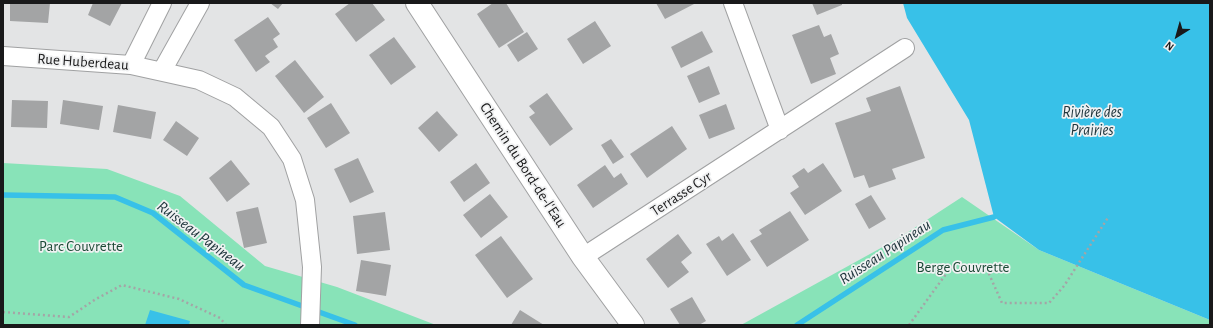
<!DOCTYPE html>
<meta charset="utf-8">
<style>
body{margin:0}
#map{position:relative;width:1213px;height:328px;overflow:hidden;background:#e3e4e5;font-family:"Alegreya Sans",sans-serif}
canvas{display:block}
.frame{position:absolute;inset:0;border:4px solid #19191a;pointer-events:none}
.north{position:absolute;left:1157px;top:16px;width:40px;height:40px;-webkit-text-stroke:3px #f0f1f2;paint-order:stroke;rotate:217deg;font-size:11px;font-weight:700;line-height:16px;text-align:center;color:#19191a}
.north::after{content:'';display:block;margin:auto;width:14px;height:18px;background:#19191a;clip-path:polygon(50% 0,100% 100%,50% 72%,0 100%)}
</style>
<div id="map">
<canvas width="1213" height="328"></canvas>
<div class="frame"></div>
<div class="north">N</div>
</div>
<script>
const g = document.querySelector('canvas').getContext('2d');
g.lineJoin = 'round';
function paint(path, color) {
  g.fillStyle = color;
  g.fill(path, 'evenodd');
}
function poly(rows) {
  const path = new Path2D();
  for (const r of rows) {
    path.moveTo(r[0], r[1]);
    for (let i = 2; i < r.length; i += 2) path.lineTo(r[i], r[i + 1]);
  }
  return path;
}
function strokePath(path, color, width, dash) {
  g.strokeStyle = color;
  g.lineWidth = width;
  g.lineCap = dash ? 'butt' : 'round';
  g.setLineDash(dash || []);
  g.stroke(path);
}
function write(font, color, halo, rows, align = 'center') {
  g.font = font + ' "Alegreya Sans",sans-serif';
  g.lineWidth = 3.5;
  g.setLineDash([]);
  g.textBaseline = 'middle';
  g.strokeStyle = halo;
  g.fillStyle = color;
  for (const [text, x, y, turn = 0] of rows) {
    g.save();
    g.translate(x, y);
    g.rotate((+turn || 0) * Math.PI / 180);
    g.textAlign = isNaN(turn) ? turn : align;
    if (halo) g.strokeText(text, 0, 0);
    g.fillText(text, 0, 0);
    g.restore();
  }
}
const green = poly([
 [3,163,107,169,180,196,265,266,337,287,436,325,3,325],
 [962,197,1039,250,1210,320,1210,325,741,325,899,238]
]);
const water = poly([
 [903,3,1210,3,1210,320,1039,250,994,217,969,120,907,18],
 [150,310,190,321,189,325,145,325]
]);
const stream = poly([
 [3,195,115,197,153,213,244,285,355,325],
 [797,325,943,230,994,217]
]);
const building = poly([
 [10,3,50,3,48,23,10,21],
 [93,3,122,3,110,26,88,15],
 [270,3,283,3,278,9],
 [350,3,372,3,385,20,356,42,335,14],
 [493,3,506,3,524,32,499,48,477,14],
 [656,3,696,3,665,19],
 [812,3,842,3,842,5,817,15],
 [268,17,280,34,273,39,278,47,265,56,270,62,256,72,234,40],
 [595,21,611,46,583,64,567,39],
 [819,25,824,37,831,34,839,54,830,58,836,74,811,84,792,35],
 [702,31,713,52,681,68,671,47],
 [527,32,538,49,518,62,507,45],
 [394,37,416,67,391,85,369,55],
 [295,60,324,97,304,113,275,76],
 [709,66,720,94,699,103,687,76],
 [900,86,925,158,892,169,896,179,869,188,864,175,854,178,835,123,871,111,866,98],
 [547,93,573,129,550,146,529,117,535,113,529,106],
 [12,100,48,101,47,128,11,127],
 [63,100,103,106,99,130,60,124],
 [331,103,350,133,326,148,307,118],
 [726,104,735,129,709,139,699,115],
 [118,105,156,112,151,139,113,132],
 [437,111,458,135,439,152,418,128],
 [176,121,199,138,187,156,163,140],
 [672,126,687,149,647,178,630,154],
 [611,139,624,157,613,164,601,145],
 [358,158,374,192,350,203,334,169],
 [231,160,250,184,227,202,209,178],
 [476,163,490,183,464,202,450,182],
 [823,163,842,191,805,215,790,193,799,187,792,176,804,168,808,173],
 [605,165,614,178,621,173,628,184,593,208,577,185],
 [490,194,508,217,481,238,463,215],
 [871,195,886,219,869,229,855,204],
 [258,207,267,243,244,248,236,212],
 [790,211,809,240,767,267,750,241,762,234,759,230],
 [385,212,390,250,357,254,353,216],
 [733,233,751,260,727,276,706,244,719,236,722,241],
 [678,234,692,253,681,262,689,272,668,288,646,259],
 [501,236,533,279,507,298,475,255],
 [361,260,391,265,386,296,356,291],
 [692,297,706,321,699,325,680,325,670,309],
 [520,310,544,325,511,325]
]);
const path = poly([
 [3,312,69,317,96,299,122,285,179,299,220,318,226,325],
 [909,325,951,267,985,265,1002,303,1049,303,1064,286,1109,216]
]);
const minor = poly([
 [733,3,780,130],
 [3,56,131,65,199,80,235,97,271,127,292,159,305,200,312,267,310,325],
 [131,65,162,3],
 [162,71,200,3],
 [583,257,905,48]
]);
const tertiary = poly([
 [417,3,583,257,633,325]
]);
const streetNames = [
 ["Rue Huberdeau",83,62,4],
 ["Chemin du Bord-de-l'Eau",523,165,57],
 ["Terrasse Cyr",681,194,-33]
];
const parkNames = [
 ["Parc Couvrette",81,246],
 ["Berge Couvrette",963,267]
];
const waterNames = [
 ["Rivière des",1092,112],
 ["Prairies",1092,130],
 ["Ruisseau Papineau",201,236,37],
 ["Ruisseau Papineau",885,252,-33]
];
paint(green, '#88e3b8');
paint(water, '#38c1e8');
strokePath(stream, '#38c1e8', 5.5);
paint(building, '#a3a4a5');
strokePath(minor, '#a0a1a2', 20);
strokePath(tertiary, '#a0a1a2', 24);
strokePath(path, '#a4a5a6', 2.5, [2, 3]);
strokePath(minor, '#fff', 18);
strokePath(tertiary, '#fff', 22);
write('15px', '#19191a', '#f0f1f2', streetNames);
write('15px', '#1c4a36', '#f0f1f2', parkNames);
write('italic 16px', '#20363d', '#f0f1f2', waterNames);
</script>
